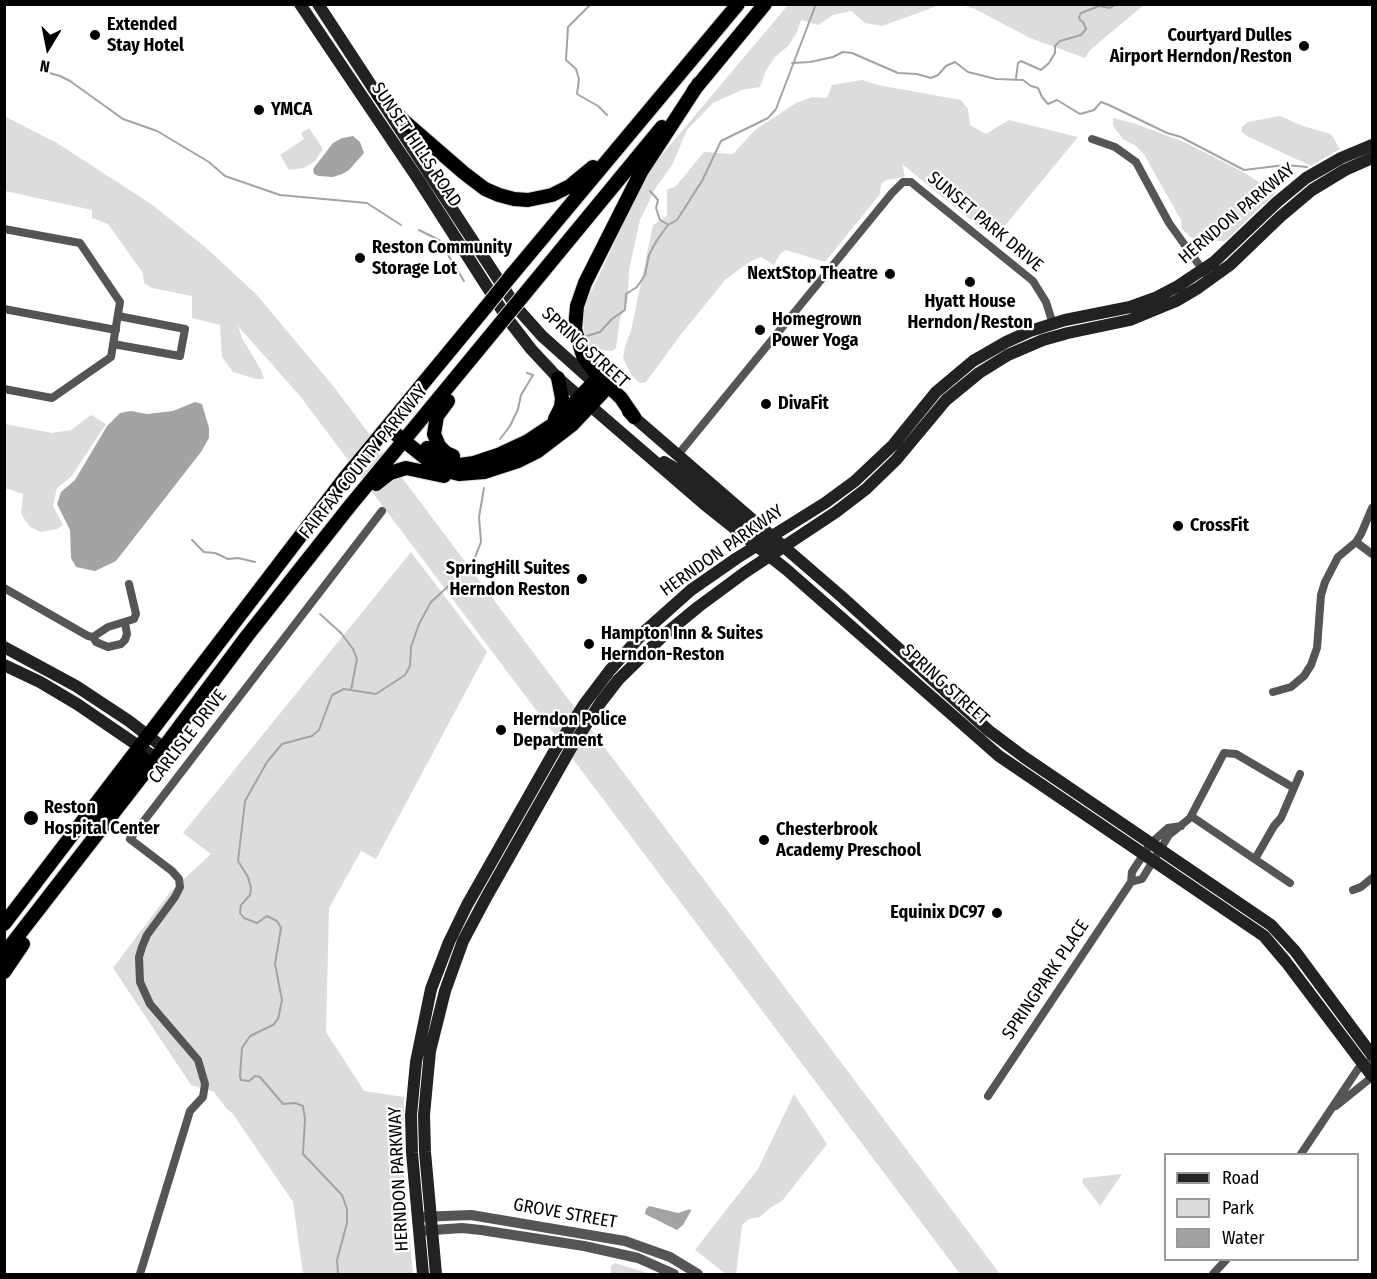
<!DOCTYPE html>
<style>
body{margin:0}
#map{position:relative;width:1377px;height:1279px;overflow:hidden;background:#fff;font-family:"Fira Sans Condensed",sans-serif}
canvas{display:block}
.frame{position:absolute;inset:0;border:6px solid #000;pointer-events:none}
.legend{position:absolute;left:1164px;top:1153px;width:195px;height:108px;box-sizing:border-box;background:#fff;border:2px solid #999;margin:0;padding:8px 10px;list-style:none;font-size:18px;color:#000}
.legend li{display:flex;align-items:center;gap:12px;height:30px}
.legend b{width:30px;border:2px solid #999}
.north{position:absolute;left:18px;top:18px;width:60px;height:60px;-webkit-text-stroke:4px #fff;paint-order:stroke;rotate:190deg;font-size:16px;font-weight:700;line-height:24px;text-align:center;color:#000}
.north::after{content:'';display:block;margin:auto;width:21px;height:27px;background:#000;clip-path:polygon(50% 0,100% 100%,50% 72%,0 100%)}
</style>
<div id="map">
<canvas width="1377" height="1279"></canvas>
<div class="frame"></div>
<ul class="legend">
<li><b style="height:8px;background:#222"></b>Road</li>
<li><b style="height:16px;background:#dcdcdc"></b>Park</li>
<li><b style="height:16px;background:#a3a3a3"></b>Water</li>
</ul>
<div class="north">N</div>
</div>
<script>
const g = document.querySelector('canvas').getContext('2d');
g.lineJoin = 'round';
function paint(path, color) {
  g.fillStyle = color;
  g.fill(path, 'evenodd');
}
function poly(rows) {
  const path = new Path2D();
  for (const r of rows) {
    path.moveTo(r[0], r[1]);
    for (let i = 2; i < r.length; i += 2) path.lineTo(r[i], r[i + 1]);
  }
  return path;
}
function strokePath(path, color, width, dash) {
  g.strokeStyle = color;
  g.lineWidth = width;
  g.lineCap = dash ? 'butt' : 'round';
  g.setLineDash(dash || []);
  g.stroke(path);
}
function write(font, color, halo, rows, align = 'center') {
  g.font = font + ' "Fira Sans Condensed",sans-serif';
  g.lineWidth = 4.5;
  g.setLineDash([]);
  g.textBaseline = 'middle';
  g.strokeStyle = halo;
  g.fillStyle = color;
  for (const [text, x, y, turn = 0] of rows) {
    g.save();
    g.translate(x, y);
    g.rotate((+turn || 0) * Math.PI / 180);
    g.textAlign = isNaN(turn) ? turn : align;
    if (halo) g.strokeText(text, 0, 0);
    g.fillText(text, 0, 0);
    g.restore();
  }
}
const green = poly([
 [788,5,940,5,882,26,865,23,851,11,833,15,818,25,801,20,797,32,788,46,775,57,766,70,760,87,742,90,713,103,687,130,672,165,655,189,640,220,629,270,628,300,620,319,616,348,612,351,593,349,586,343,583,323,584,307,649,170],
 [962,5,1144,5,1090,50,1085,58,1030,38,975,9],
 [862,80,878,85,961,100,968,109,970,125,986,134,1009,120,1078,137,994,239,902,164,905,177,886,180,881,184,880,194,825,262,786,250,780,254,774,265,761,257,751,261,726,279,682,333,646,382,640,383,632,376,623,358,625,346,631,331,653,225,667,216,667,190,676,186,704,152,733,154,755,130,796,103,812,97,827,98,832,85],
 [4,116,57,143,151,204,204,246,256,294,334,387,1000,1274,960,1274,300,396,238,326,242,338,261,370,264,379,256,379,233,372,222,357,220,325,192,318,192,296,152,288,144,283,143,273,108,224,92,218,92,210,5,191],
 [1280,116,1303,126,1331,134,1340,149,1311,166,1247,136,1241,131,1242,127,1248,122],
 [1113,118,1133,123,1184,142,1245,173,1276,193,1225,241,1194,240,1182,229,1181,220,1145,156,1136,146,1123,139,1113,126],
 [309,128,323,149,315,161,304,168,289,170,280,155,304,139,301,133],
 [91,415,106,424,71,477,57,488,53,506,63,525,57,529,41,532,30,527,21,514,23,494,5,488,5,424,52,433,71,430],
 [411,552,487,652,376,859,361,851,329,908,326,1032,364,1091,404,1097,403,1167,413,1274,303,1274,293,1202,233,1114,226,1108,214,1092,191,1085,113,968,171,891,211,854,183,833],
 [794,1094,827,1144,782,1201,770,1208,760,1217,749,1219,742,1225,736,1274,726,1274,695,1250,758,1169],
 [1122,1174,1100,1206,1082,1182,1084,1178],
 [615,1263,641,1271,649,1274,611,1274,611,1266]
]);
const water = poly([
 [353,136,360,142,364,153,349,170,342,174,333,177,318,176,314,174,313,169,333,143,342,138],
 [195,402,202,404,209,428,209,438,201,452,116,561,95,571,76,567,71,558,70,530,57,504,61,492,75,480,107,426,120,413,131,411,147,414,173,411],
 [649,1206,678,1213,690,1209,691,1211,683,1225,677,1230,645,1214,646,1209]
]);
const stream = poly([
 [591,4,568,27,566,60,576,69,579,79,577,94,598,106,607,115],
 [792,63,810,62,833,57,843,52,852,53,898,73,917,74,931,78,938,75,946,66,955,62,968,72,996,79,1023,80,1031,86,1038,88,1042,97,1048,104,1057,100,1080,114,1094,110,1101,102,1109,105,1167,133,1181,137,1244,170,1285,165,1307,167],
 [46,72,60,76,70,81,123,119,157,131,209,162,225,176,280,195,367,203,401,225],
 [1016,78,1018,63,1021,61,1041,70,1049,63,1055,53,1055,46,1060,41,1081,35,1086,29,1083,22,1080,20,1079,17,1081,13,1099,6,1110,8,1116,4],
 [650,191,658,200,656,208,660,220,667,224],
 [419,230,439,240,464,281],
 [587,336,600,332,612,319,625,310,626,294,637,287,645,275,649,255,657,240,668,225,677,220,702,181,721,141,768,118,776,109,816,4],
 [500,439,510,426,518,409,521,395,533,375,527,373],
 [192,540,204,552,215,553,228,559,238,558,255,562],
 [472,565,481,542,479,517,484,488],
 [320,614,341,633,353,649,357,659,351,690],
 [338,1274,337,1260,347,1223,347,1209,342,1195,303,1154,305,1119,303,1106,295,1103,283,1104,260,1077,255,1076,249,1081,241,1080,240,1076,242,1048,250,1036,273,1025,278,1019,282,1000,275,964,281,928,277,921,267,916,257,923,244,918,240,913,241,905,250,895,251,888,248,877,238,861,245,801,267,762,282,744,312,736,319,730,332,695,344,689,376,694,405,675,410,666,411,647,419,624,431,602,454,581]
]);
const minor = poly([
 [1092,139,1115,147,1136,162,1169,223,1210,280],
 [4,229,80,243,120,302,111,357,52,398,4,389],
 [4,309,116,330],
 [113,344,180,356,185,329,118,316],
 [677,456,892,193,903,182,911,182,917,187,1033,281,1046,302,1053,324],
 [1356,542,1372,554],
 [4,588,88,636,93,637,108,627,134,619,136,614,129,584],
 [93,637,96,642,108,647,121,644,125,640,127,634,125,623],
 [1273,692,1291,687,1304,676,1311,665,1317,648,1321,595,1325,582,1338,557,1356,542,1361,534,1372,508],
 [1191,816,1290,883],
 [1255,859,1274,826,1281,818,1300,774],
 [1131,882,1142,879,1169,835,1190,818,1224,753,1236,754,1294,788],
 [1353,890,1361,887,1372,878],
 [988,1096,1131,882,1132,872,1151,843,1168,828,1181,826],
 [1336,1106,1372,1077],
 [1301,1154,1358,1069,1363,1064,1372,1061],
 [140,1274,190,1111,203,1097,205,1084,198,1060,150,1004,140,982,139,957,142,947,147,935,175,897,180,887,179,879,172,871,130,839,382,511],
 [1213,1274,1226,1260]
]);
const tertiary = poly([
 [418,1217,471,1215,625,1241,670,1257,698,1274],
 [419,1231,462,1228,481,1230,584,1246,638,1258,674,1274]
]);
const secondary = poly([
 [300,4,418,179,507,318,531,349,558,378,704,504,787,570,999,756,1264,936,1286,962,1372,1076],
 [318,4,517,308,542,336,599,387],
 [628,412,842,597,988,730,1024,757,1271,925,1295,951,1372,1055],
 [664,462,681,472,770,546],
 [4,647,76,686,129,721,164,748],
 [4,665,40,682,77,704,156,758],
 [423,1274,412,1153,411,1115,416,1062,431,989,449,942,467,905,555,750,585,703,610,670,645,631,691,590,737,558,825,503,855,481,893,445,936,392,973,361,1006,342,1030,331,1065,320,1130,307,1155,298,1178,286,1214,262,1277,202,1306,178,1341,158,1372,145],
 [436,1274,425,1152,424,1115,430,1051,445,991,463,941,487,896,571,748,601,702,618,680,664,635,698,607,744,573,836,512,866,489,896,460,946,400,979,373,1008,355,1043,340,1068,333,1130,320,1176,301,1198,288,1230,265,1280,217,1312,190,1345,170,1372,158]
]);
const trunk = poly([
 [694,90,765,4],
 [379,95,404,121,464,173,485,189,499,195,514,199,528,200,552,195,570,186,593,167],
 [510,277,738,4],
 [522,297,662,127],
 [448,401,437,416,434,434,439,446,446,453,453,456],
 [634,417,621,398,597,375,583,356,575,329,577,306,585,283,641,172,699,83],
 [555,419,561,407,562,398,558,378],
 [387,427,439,469,459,474,484,472,518,461,538,451,572,425,604,391],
 [427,448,445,461,460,465,474,463,498,455,528,441,555,423,594,382],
 [376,484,390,473,406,468,444,476],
 [97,819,143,758],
 [4,924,344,479,486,307],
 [4,954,156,758,247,636,349,507,498,326],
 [4,972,23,944]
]);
const trunkBridge = poly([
 [486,307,510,277],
 [498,326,522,297]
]);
const markers = [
 [95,35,6,"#000"],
 [1304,46,6,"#000"],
 [259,110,6,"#000"],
 [360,258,6,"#000"],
 [890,274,6,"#000"],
 [970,282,6,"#000"],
 [760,330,6,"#000"],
 [766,404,6,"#000"],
 [1178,526,6,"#000"],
 [582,579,6,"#000"],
 [589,644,6,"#000"],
 [501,730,6,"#000"],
 [31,818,8,"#000"],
 [764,840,6,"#000"],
 [997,913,6,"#000"]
];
const poiNames = [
 ["Extended",107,25],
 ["Stay Hotel",107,46],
 ["Courtyard Dulles",1292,36,"right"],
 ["Airport Herndon/Reston",1292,57,"right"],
 ["YMCA",271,110],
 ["Reston Community",372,248],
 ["Storage Lot",372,269],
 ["NextStop Theatre",878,274,"right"],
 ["Hyatt House",970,302,"center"],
 ["Herndon/Reston",970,323,"center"],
 ["Homegrown",772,320],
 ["Power Yoga",772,341],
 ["DivaFit",778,404],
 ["CrossFit",1190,526],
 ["SpringHill Suites",570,569,"right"],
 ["Herndon Reston",570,590,"right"],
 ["Hampton Inn & Suites",601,634],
 ["Herndon-Reston",601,655],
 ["Herndon Police",513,720],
 ["Department",513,741],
 ["Reston",44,808],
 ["Hospital Center",44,829],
 ["Chesterbrook",776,830],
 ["Academy Preschool",776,851],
 ["Equinix DC97",985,913,"right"]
];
const streetNames = [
 ["SUNSET HILLS ROAD",416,145,56],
 ["HERNDON PARKWAY",1237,214,-40],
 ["SUNSET PARK DRIVE",985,222,40],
 ["SPRING STREET",585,348,42],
 ["FAIRFAX COUNTY PARKWAY",364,462,-51],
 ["HERNDON PARKWAY",722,551,-35],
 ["SPRING STREET",945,685,42],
 ["CARLISLE DRIVE",188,737,-52],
 ["SPRINGPARK PLACE",1046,980,-56],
 ["HERNDON PARKWAY",399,1179,-93],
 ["GROVE STREET",565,1214,10]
];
paint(green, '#dcdcdc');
paint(water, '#a3a3a3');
strokePath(stream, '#a3a3a3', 2);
strokePath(trunk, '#dbdbdb', 16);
strokePath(minor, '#555', 8);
strokePath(tertiary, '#555', 10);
strokePath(secondary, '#222', 12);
strokePath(trunk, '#000', 14);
strokePath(trunkBridge, '#dbdbdb', 16, []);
strokePath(trunkBridge, '#000', 14);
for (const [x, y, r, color] of markers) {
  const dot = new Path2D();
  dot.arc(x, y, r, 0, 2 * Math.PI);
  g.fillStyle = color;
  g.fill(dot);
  strokePath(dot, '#fff', 2);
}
write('bold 18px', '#000', '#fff', poiNames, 'left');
write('18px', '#000', '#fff', streetNames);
</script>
